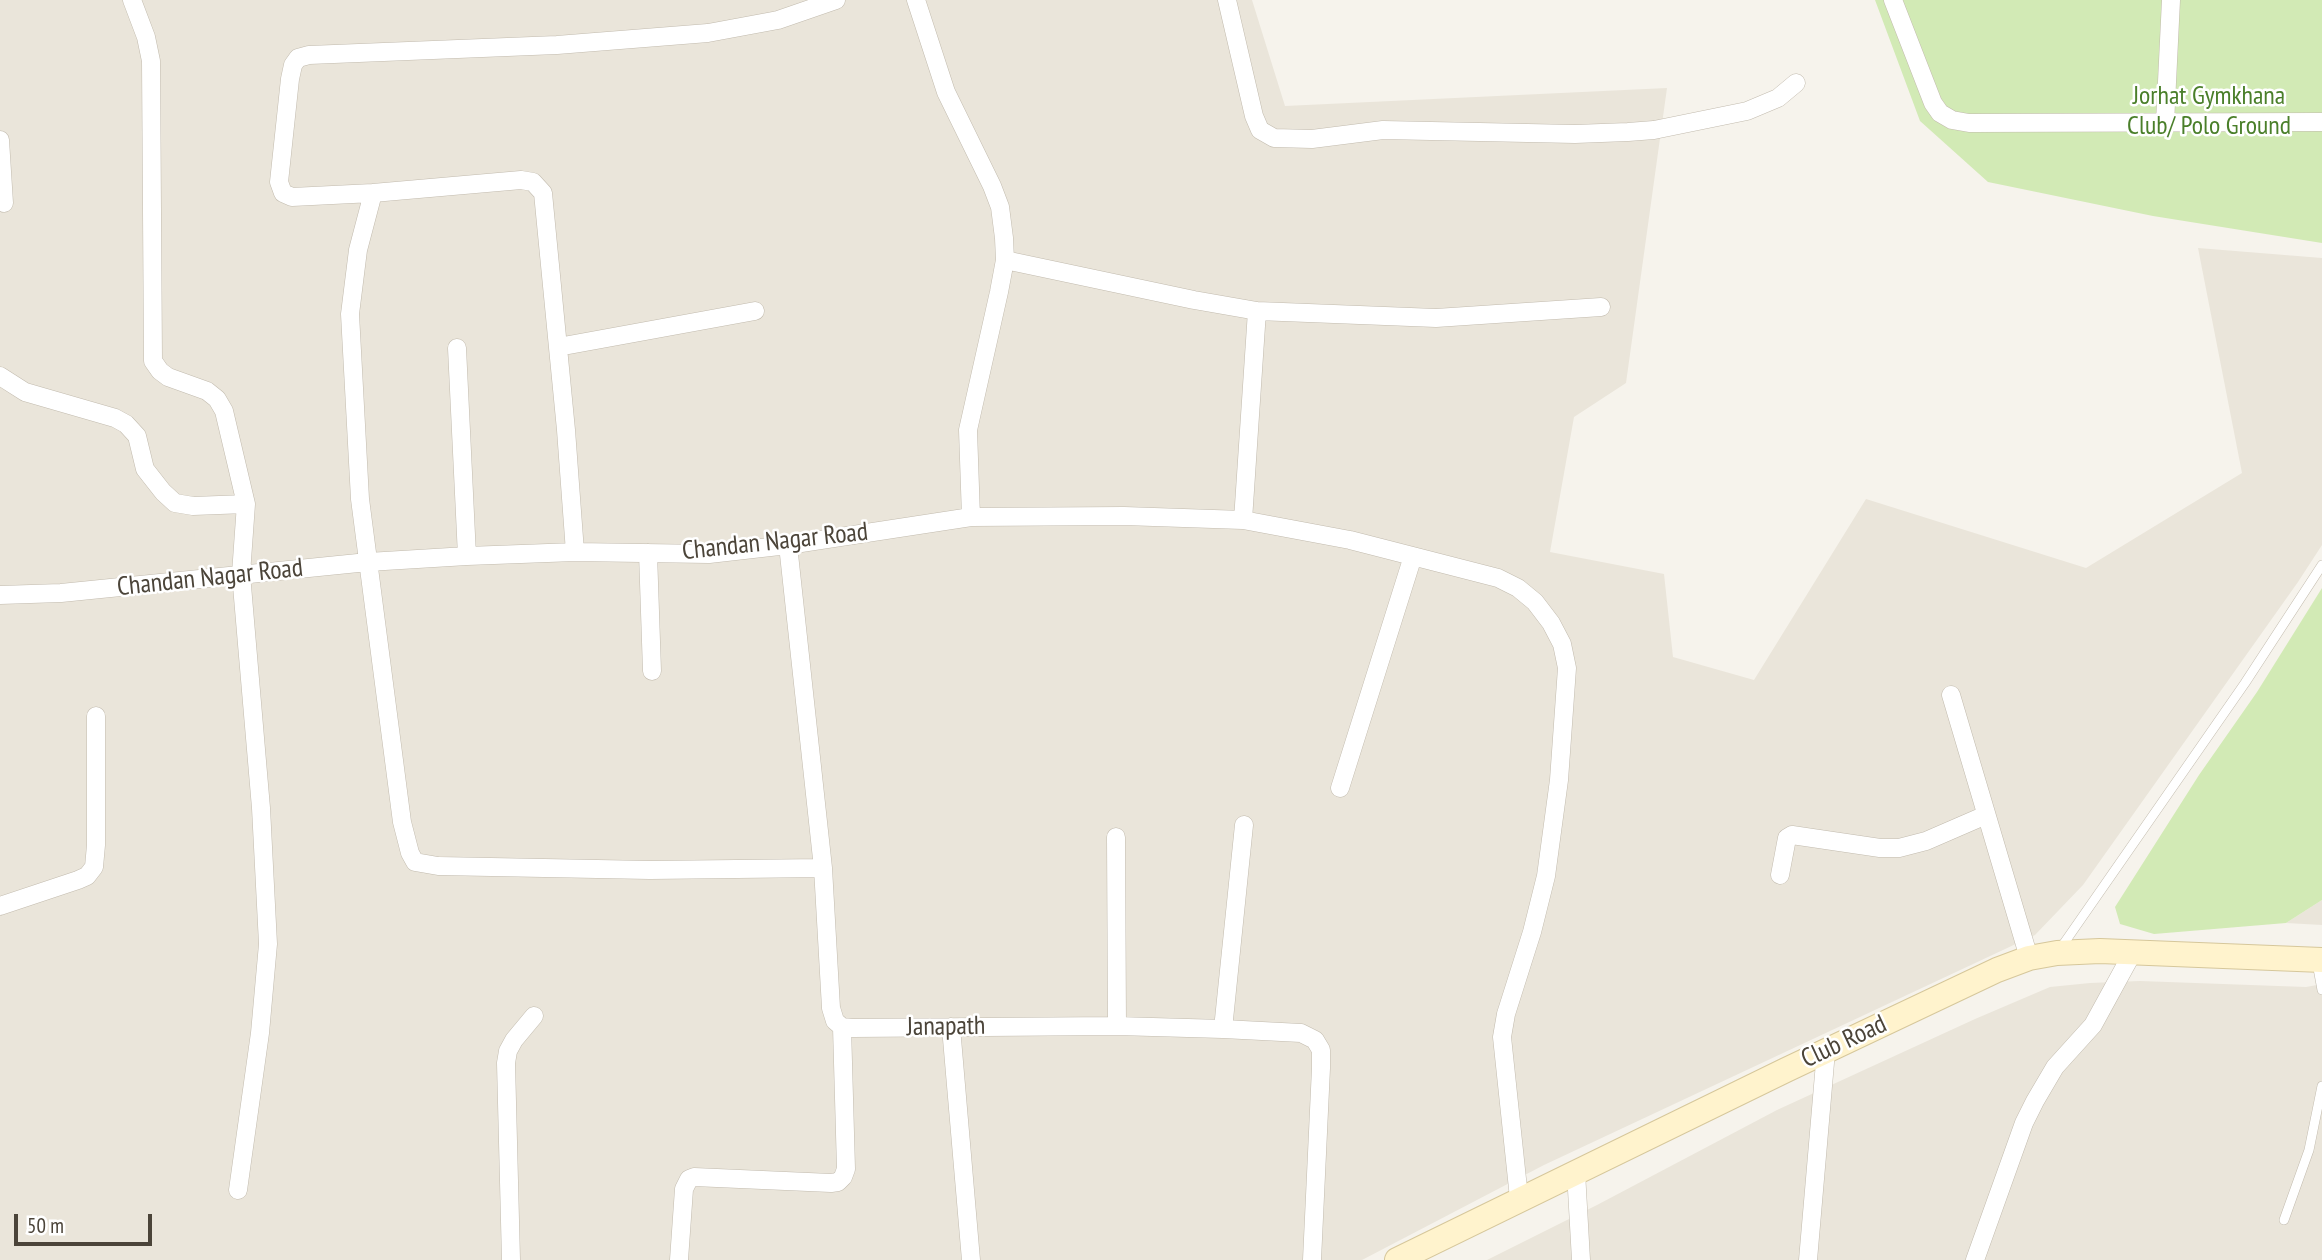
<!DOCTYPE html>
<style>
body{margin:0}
#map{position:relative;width:2322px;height:1260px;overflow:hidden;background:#f6f3ec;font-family:"PT Sans Narrow",sans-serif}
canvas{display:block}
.scale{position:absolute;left:14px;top:1214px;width:138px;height:32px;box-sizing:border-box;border:4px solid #4b4439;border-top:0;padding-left:9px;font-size:21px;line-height:24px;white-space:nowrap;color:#4b4439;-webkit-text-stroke:5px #fff;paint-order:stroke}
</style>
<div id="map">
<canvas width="2322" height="1260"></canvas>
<div class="scale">50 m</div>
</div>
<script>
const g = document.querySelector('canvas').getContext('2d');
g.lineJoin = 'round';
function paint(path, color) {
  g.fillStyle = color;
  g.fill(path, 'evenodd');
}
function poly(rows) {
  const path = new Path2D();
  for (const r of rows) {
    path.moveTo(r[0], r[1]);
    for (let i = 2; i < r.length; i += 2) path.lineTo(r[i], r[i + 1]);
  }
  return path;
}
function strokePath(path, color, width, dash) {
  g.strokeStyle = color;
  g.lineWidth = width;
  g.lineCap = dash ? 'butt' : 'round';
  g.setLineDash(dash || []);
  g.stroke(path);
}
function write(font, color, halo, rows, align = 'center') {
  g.font = font + ' "PT Sans Narrow",sans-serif';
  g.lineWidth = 5;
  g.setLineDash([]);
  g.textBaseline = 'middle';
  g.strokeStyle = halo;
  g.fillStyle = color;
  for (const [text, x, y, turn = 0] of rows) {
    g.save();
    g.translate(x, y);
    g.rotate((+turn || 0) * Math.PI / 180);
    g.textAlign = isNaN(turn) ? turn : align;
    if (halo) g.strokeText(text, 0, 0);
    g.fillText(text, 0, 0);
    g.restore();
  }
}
const residential = poly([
 [0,0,1252,0,1285,106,1667,88,1626,383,1574,417,1550,552,1664,574,1673,657,1754,680,1866,499,2086,568,2242,473,2198,248,2322,258,2322,545,2298,582,2083,885,2035,935,1544,1165,1362,1260,0,1260],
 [2322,900,2322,925,2286,923],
 [2140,981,2306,987,2322,984,2322,1260,1487,1260,1597,1205,1777,1110,1975,1019,2050,987,2090,983]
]);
const green = poly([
 [1875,0,2322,0,2322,243,2153,216,1988,182,1920,121],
 [2322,588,2322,900,2286,923,2154,934,2120,924,2115,907,2199,775,2257,692]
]);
const lane = poly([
 [2060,949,2245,683,2322,565],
 [2317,963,2322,990],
 [2284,1220,2309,1150,2322,1086]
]);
const street = poly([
 [132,0,146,37,151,61,153,361,160,371,168,377,207,391,217,399,224,411,246,504,241,574,261,808,268,944,260,1033,238,1190],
 [1227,0,1254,116,1260,130,1274,138,1312,139,1383,130,1575,134,1628,132,1654,130,1747,111,1778,98,1796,83],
 [1893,0,1933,103,1940,113,1952,120,1969,123,2322,122],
 [2165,123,2171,0],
 [0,140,4,203],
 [373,193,292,197,283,193,279,182,290,79,293,65,298,58,309,55,557,45,708,33,778,20,836,0],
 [1005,260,1194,300,1257,311,1436,318,1601,307],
 [558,347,755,311],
 [457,348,467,556],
 [0,376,25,392,115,418,126,424,137,436,145,469,163,492,175,503,193,506,246,504],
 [971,517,1124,516,1243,520,1350,540,1498,578,1518,588,1535,602,1551,623,1562,644,1567,668,1559,780,1546,876,1532,932,1506,1014,1502,1037,1519,1198],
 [1243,520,1257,311],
 [788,545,823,868,831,1008,835,1021,842,1027,852,1028,1117,1026,1223,1029,1301,1033,1315,1040,1321,1050,1321,1068,1312,1260],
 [575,552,566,430,543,193,533,182,521,180,373,193,358,250,350,314,360,499,402,822,410,853,415,862,438,866,650,870,823,868],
 [648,553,652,671],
 [0,595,61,593,368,562,467,556,575,552,709,554,788,545,971,517,968,430,999,292,1005,260,1004,238,1000,207,992,186,946,92,916,0],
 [1951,695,2029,958],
 [1340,788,1413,556],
 [1116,837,1117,1026],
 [1780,875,1787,838,1792,835,1880,848,1899,848,1926,841,1986,815],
 [0,906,78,880,87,876,94,867,96,845,96,716],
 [951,1027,971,1260],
 [1223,1029,1244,825],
 [1576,1172,1581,1260],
 [511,1260,506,1063,508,1051,514,1040,534,1016],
 [679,1260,684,1189,689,1179,694,1177,831,1183,838,1182,843,1177,846,1169,842,1027],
 [1808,1260,1826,1051],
 [1975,1260,2024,1123,2035,1101,2055,1067,2093,1025,2133,952]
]);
const secondary = poly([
 [1397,1260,1786,1070,1997,970,2029,958,2057,953,2100,951,2322,960]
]);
const parkNames = [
 ["Jorhat Gymkhana",2209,97],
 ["Club/ Polo Ground",2209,127]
];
const streetNames = [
 ["Chandan Nagar Road",775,542,-6],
 ["Chandan Nagar Road",210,578,-6],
 ["Janapath",946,1027,-1],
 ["Club Road",1844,1042,-25]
];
paint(residential, '#eae5da');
paint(green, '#d2eab5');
strokePath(lane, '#c2bbae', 10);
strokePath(street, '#c2bbae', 19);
strokePath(secondary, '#d6c79b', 26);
strokePath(lane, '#fff', 9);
strokePath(street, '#fff', 18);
strokePath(secondary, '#fff3cd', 24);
write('26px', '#4a7f2a', '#fff', parkNames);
write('26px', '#4b4439', '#fff', streetNames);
</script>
